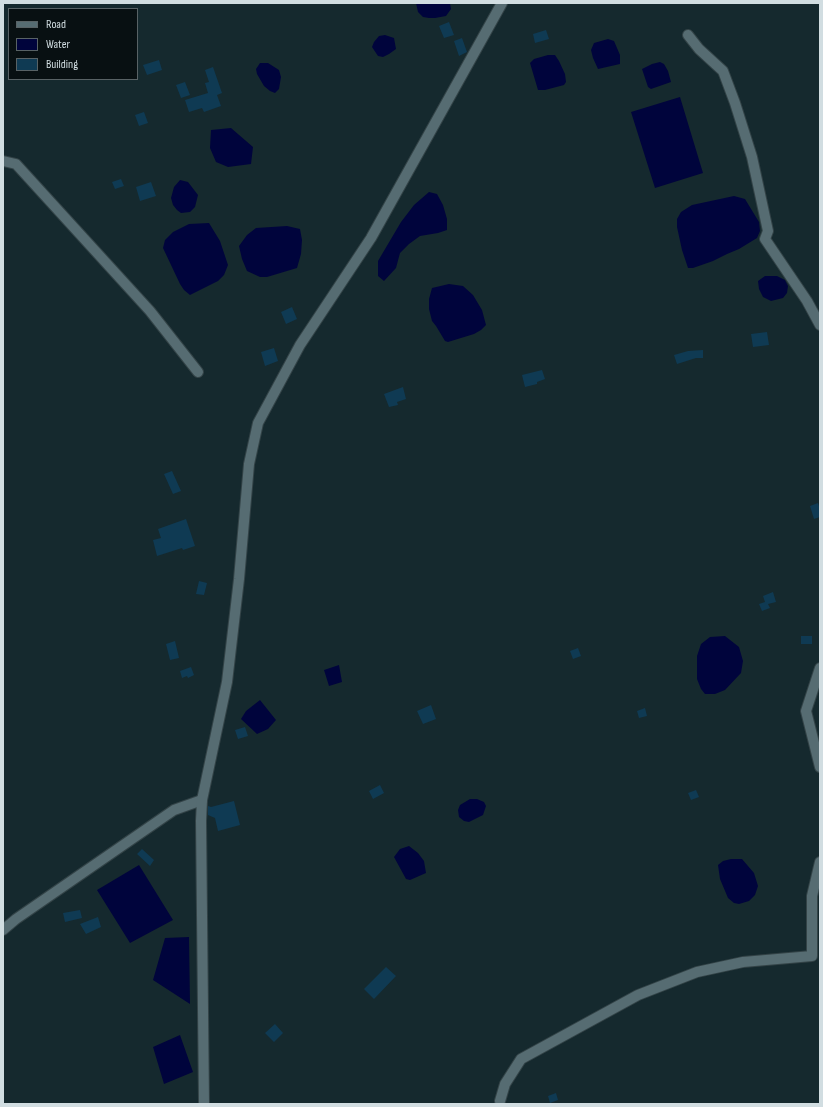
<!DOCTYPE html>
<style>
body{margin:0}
#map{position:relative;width:823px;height:1107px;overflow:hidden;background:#15292e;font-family:"Sofia Sans Condensed",sans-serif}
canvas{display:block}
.frame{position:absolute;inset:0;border:4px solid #d1dde1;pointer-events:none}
.legend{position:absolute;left:8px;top:8px;width:130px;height:72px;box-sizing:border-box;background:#081012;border:1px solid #586265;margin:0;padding:5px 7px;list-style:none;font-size:12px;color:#d1dde1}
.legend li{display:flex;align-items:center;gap:8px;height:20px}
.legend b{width:20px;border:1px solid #586265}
</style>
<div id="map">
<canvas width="823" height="1107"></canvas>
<div class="frame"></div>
<ul class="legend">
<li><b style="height:5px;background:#566c72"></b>Road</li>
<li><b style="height:11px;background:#00043c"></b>Water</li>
<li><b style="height:11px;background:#0f3a53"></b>Building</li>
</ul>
</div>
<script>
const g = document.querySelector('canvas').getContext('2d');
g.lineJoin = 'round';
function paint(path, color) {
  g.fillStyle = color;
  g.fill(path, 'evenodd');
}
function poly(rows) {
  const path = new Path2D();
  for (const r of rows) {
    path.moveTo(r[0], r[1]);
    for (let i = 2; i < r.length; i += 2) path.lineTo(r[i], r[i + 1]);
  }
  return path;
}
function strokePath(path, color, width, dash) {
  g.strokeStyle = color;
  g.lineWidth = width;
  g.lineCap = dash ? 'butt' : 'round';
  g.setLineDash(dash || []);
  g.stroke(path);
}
const water = poly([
 [416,3,450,3,451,9,446,16,435,18,429,18,423,17,418,12],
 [385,35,394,38,396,49,389,54,383,57,378,56,372,47,374,42,379,36],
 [608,39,614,41,620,55,620,64,598,69,593,58,591,50,594,43],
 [548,55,555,55,559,61,565,74,566,82,564,85,545,90,538,90,530,63,534,59],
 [660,62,664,64,668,71,671,82,651,89,648,87,642,69,652,64],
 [260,63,268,63,279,70,281,77,279,89,275,93,270,91,264,86,257,74,256,69],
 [680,97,703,173,655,188,631,112],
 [231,128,253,147,251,164,228,167,216,162,210,148,211,130],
 [180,180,188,182,198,195,195,207,190,212,181,213,177,210,173,205,171,198,174,187],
 [429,192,437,194,443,205,447,219,447,230,438,233,420,236,409,244,400,253,396,268,384,281,378,276,378,261,401,222,414,205],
 [734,196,745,199,759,222,760,231,757,238,739,249,727,254,713,261,693,268,688,268,682,250,677,227,677,219,681,212,692,205],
 [209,223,220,241,228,265,224,275,218,281,190,295,184,290,180,284,163,248,165,240,173,232,189,224],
 [287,226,300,229,302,240,301,254,297,268,267,277,260,277,247,271,242,259,239,246,247,235,256,228],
 [765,276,777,276,785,280,788,286,787,293,783,298,771,301,763,297,759,289,758,281],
 [449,284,463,286,473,295,482,310,486,325,481,330,474,334,448,342,445,341,436,326,432,321,429,309,429,299,432,288],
 [725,636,739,647,743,661,741,673,725,690,715,694,705,694,701,689,697,679,697,656,701,644,710,637],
 [339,665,342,682,329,686,324,670],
 [260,700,276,720,268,729,257,734,241,719,246,711],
 [470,799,477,799,484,802,486,806,483,815,469,822,464,821,459,817,458,810,460,805],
 [409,846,418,853,424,861,426,873,410,880,406,879,394,857,400,849],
 [731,859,742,859,754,873,758,886,755,895,749,901,739,904,734,903,728,898,720,879,718,865,723,861],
 [139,865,173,920,130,943,97,890],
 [189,937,190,1004,153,980,165,938],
 [180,1035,193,1072,164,1084,153,1047]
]);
const building = poly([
 [449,22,454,35,444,38,439,26],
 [546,30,549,39,535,43,533,34],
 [462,38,467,52,459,56,454,41],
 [159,60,162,70,147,75,143,65],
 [213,67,222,93,217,95,221,106,204,112,202,108,189,112,185,100,208,93,205,83,209,82,205,70],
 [185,82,190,95,181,98,176,85],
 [144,112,148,123,139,126,135,115],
 [121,179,124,186,115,189,112,182],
 [151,182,156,196,140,201,136,187],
 [292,307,297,319,286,324,281,312],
 [767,332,769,345,753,347,751,334],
 [274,348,278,361,265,366,261,352],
 [703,350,703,358,696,358,677,364,674,355,688,351],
 [542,370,545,379,537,382,537,384,525,387,522,375],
 [403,387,406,399,397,402,398,405,389,407,384,394],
 [172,471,181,491,173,494,164,474],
 [818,503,820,509,820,517,814,519,810,506],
 [186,519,195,546,183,550,182,548,157,556,153,540,161,538,158,529],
 [199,581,207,583,204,595,196,594],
 [773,592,776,602,768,604,770,608,762,611,759,604,765,602,763,596],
 [801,636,812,636,812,644,801,644],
 [175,641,179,658,170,660,166,644],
 [578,648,581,656,573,659,570,651],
 [191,667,194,675,188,678,187,676,182,678,180,671],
 [431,705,436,719,423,724,417,711],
 [645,708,647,716,639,718,637,711],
 [245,727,248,736,238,739,235,730],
 [380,785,384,793,373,799,369,791],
 [696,790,699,797,691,800,688,793],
 [234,801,240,825,218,831,215,818,208,815,208,806,211,807],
 [142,849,154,860,150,866,137,854],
 [80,910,82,918,65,922,63,913],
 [98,917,101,927,86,934,80,924],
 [386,967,396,976,374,999,364,989],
 [275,1024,283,1033,274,1042,265,1033],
 [556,1093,558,1100,550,1103,548,1096]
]);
const street = poly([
 [688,35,699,49,723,71,735,103,752,157,768,231,765,239,807,301,820,325],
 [3,161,16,164,150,311,198,372],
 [820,668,806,711,820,767],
 [3,930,16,919,174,810,202,800],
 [500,1101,505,1084,521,1059,638,995,697,972,743,962,812,956,812,896,820,862]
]);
const secondary = poly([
 [204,1104,201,821,202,800,227,682,239,579,249,464,258,423,300,345,371,238,502,3]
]);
paint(water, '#00043c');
paint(building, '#0f3a53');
strokePath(street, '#334347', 12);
strokePath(secondary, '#334347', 12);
strokePath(street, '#566c72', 10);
strokePath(secondary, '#566c72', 10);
</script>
